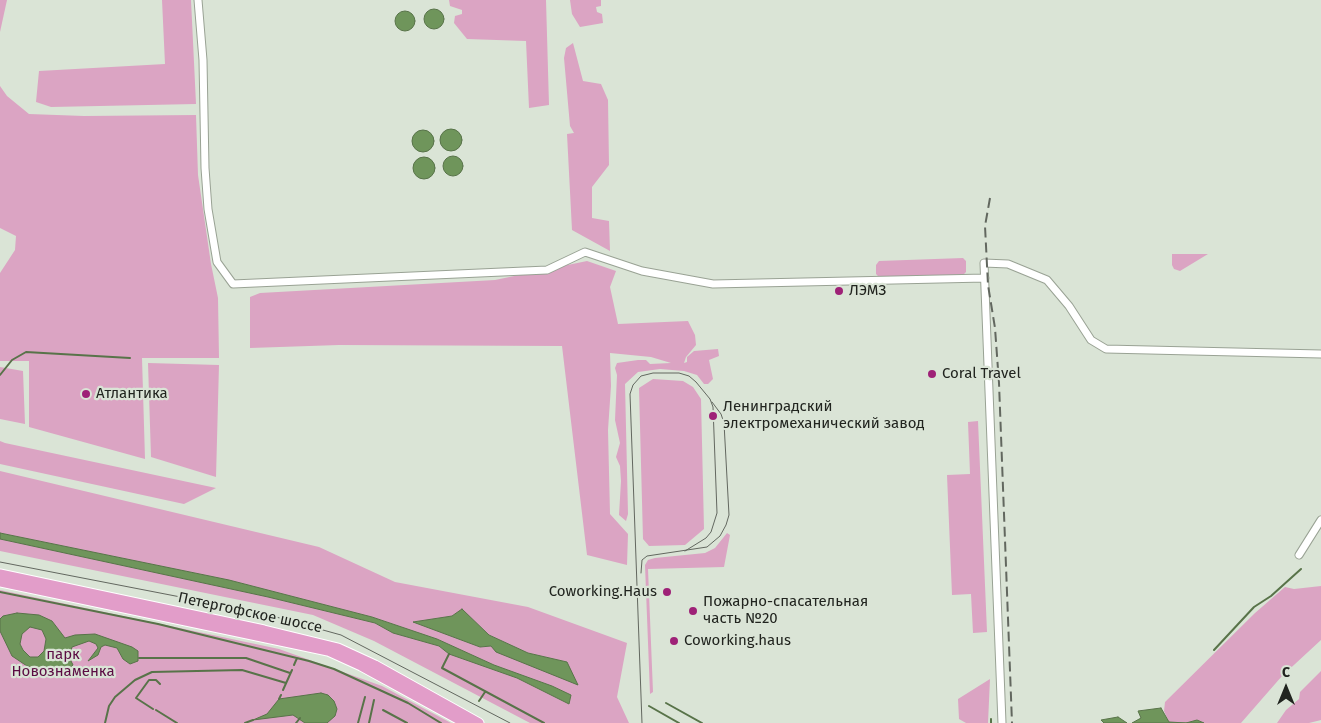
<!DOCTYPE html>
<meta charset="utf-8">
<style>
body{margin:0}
#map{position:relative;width:1321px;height:723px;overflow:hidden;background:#dae4d6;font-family:"Fira Sans",sans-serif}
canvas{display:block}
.north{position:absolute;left:1261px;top:663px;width:50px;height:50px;-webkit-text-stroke:4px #dae4d6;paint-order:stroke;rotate:0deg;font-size:14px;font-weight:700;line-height:20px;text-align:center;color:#21241f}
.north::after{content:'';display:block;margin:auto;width:18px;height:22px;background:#21241f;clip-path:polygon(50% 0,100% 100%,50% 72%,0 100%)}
</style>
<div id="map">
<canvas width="1321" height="723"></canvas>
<div class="north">С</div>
</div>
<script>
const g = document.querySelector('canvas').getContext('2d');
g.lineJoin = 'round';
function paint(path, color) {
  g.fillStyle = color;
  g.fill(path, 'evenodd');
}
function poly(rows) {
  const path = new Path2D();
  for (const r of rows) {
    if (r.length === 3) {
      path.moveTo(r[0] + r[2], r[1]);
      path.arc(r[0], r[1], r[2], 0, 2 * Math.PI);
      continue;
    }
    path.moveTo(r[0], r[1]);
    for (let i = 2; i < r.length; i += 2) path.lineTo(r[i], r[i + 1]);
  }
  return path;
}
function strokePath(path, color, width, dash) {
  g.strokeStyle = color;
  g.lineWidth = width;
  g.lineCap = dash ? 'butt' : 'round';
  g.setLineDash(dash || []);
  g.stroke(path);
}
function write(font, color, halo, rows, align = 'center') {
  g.font = font + ' "Fira Sans",sans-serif';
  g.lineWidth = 4.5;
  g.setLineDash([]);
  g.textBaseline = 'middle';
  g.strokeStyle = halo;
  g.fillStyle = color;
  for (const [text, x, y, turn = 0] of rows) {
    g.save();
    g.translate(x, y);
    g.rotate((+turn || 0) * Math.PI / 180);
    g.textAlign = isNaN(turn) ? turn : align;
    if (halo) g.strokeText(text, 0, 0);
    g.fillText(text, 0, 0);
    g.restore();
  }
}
const green = poly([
 [0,0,7,0,0,32],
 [162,0,191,0,196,104,51,107,36,102,39,71,165,64],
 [449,0,546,0,549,105,529,108,526,41,467,39,454,23,455,16,462,14,462,10,450,6],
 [570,0,601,0,601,6,596,7,597,12,602,14,603,23,580,27,572,14],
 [573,43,583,81,601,84,608,100,609,165,592,187,592,218,609,221,610,251,572,230,567,134,574,133,570,126,564,58,566,48],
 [0,86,7,96,29,114,84,116,196,115,198,175,211,264,218,298,219,358,142,358,145,459,29,427,29,361,0,361,0,273,15,250,16,236,0,228],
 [1172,254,1208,254,1180,271,1174,269,1172,265],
 [963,258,966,261,966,272,963,275,879,277,876,274,876,265,879,261],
 [587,261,616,271,610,287,618,324,688,321,695,335,696,345,686,357,684,363,687,362,687,357,694,351,718,349,719,356,709,360,713,379,708,384,704,384,697,375,684,371,660,369,638,372,625,384,628,514,626,521,619,515,621,481,620,466,616,457,620,443,615,420,617,375,615,368,617,363,638,360,646,360,650,364,671,363,651,357,610,353,611,386,608,430,610,514,628,534,627,565,587,555,562,346,339,345,250,348,250,297,260,293,495,280],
 [148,363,219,365,216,477,151,457],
 [0,367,23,371,25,424,0,419],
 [653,379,683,381,693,387,701,399,704,529,685,545,649,546,643,539,639,388],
 [978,421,987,632,973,633,971,594,952,595,947,475,970,474,968,422],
 [0,441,5,443,216,488,184,504,0,464],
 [0,471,319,547,395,582,528,607,627,643,617,697,629,723,530,723,374,641,313,615,0,551,0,539,268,597,375,623,393,633,439,646,449,654,517,678,569,704,571,695,552,686,494,665,437,639,372,617,229,580,0,533],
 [462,610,489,635,528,653,567,662,547,672,491,646,480,647,414,622,452,616],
 [727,533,730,535,724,567,648,569,653,692,650,694,645,565,648,560,655,558,705,553,715,548],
 [1321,586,1321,640,1282,676,1241,723,1204,723,1197,720,1187,723,1169,722,1164,711,1165,702,1255,613,1285,587,1294,589],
 [0,590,279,649,382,686,451,723,0,723],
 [1321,671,1321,720,1309,723,1277,723,1286,710,1299,699,1300,692],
 [990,679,988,723,966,723,959,719,958,699]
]);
const water = poly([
 [434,19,10],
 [405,21,10],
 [451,140,11],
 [423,141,11],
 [453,166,10],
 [424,168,11],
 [0,533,229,580,372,617,437,639,494,665,552,686,571,695,569,704,517,678,449,654,439,646,393,633,375,623,268,597,0,539,0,533],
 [462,609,489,635,528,653,567,662,578,685,496,652,491,646,480,647,413,622,452,616,462,609],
 [17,613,39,615,52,621,65,638,75,635,95,634,132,647,138,651,138,661,130,664,123,659,117,648,105,645,101,647,98,655,88,661,98,648,96,644,89,641,72,647,69,657,73,665,69,669,44,671,27,666,12,656,0,631,0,619,3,616,17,613],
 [30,627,42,630,46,639,44,651,38,657,30,657,23,650,20,644,22,634,30,627],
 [321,693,328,695,334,701,337,709,335,716,327,723,305,723,293,715,253,720,267,714,279,699,321,693],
 [1161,708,1169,722,1186,723,1197,720,1204,723,1132,723,1141,718,1138,711,1161,708],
 [1118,717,1127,723,1104,723,1101,720,1118,717]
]);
const stream = poly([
 [0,375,12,360,26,352,130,358],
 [0,592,158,624,309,661,334,669,408,703,441,723],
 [1214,650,1254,607,1271,596,1301,569],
 [449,654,442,668,544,723],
 [139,658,246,658,290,673],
 [294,665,297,658],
 [283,690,292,670],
 [279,699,281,695],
 [479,701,485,692],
 [666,703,702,723],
 [649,706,679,723],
 [153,709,136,698,149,680,156,680,160,684],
 [156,710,177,723],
 [383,710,407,723],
 [991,719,991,723],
 [105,723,109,706,115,697,135,680,152,672,242,670,286,683],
 [245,723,253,720],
 [296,723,300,718],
 [358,723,365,697],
 [369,723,374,700]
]);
const minor = poly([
 [198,0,203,60,205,168,208,209,217,262,233,284,547,270,585,252,642,271,713,284,985,278],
 [1299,555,1321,520],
 [1002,723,984,263,1008,264,1047,280,1069,306,1091,340,1106,349,1321,354]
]);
const major = poly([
 [0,574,264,630,338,648,375,665,479,723],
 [0,582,328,651,361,666,465,723]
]);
const tram = poly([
 [0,562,258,612,341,635,510,723],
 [641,573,642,560,647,556,707,547,720,536,726,525,729,515,724,423,721,414,712,402],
 [642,723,630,394,633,385,641,376,653,373,679,373,689,376,696,382,710,399,713,407,717,513,711,532,706,538,685,551]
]);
const rail = poly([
 [990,198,985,226,988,285,995,328,999,383,1012,723]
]);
const markers = [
 [839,291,5,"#9e2177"],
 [932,374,5,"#9e2177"],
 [86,394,5,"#9e2177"],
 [713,416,5,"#9e2177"],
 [667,592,5,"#9e2177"],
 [693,611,5,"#9e2177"],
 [674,641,5,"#9e2177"]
];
const poiNames = [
 ["ЛЭМЗ",849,291],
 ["Coral Travel",942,374],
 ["Атлантика",96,394],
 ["Ленинградский",723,407],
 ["электромеханический завод",723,424],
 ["Coworking.Haus",657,592,"right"],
 ["Пожарно-спасательная",703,602],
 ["часть №20",703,619],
 ["Coworking.haus",684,641]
];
const streetNames = [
 ["Петергофское шоссе",250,613,12]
];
const parkNames = [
 ["парк",63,655],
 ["Новознаменка",63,672]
];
paint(green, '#dba4c3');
paint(water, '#6f955b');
strokePath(water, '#587349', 1);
strokePath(stream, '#587349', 2);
strokePath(minor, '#99a294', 9);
strokePath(major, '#fff', 11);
strokePath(minor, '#fff', 7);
strokePath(major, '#e29dc9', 9);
strokePath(tram, '#62675f', 1);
strokePath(rail, '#62675f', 2, [10, 5]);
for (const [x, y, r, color] of markers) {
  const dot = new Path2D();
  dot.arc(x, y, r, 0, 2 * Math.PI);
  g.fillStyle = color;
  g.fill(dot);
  strokePath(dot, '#dae4d6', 2);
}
write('15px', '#21241f', '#dae4d6', poiNames, 'left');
write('15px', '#21241f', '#dae4d6', streetNames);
write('15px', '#5b0c43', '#dae4d6', parkNames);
</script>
